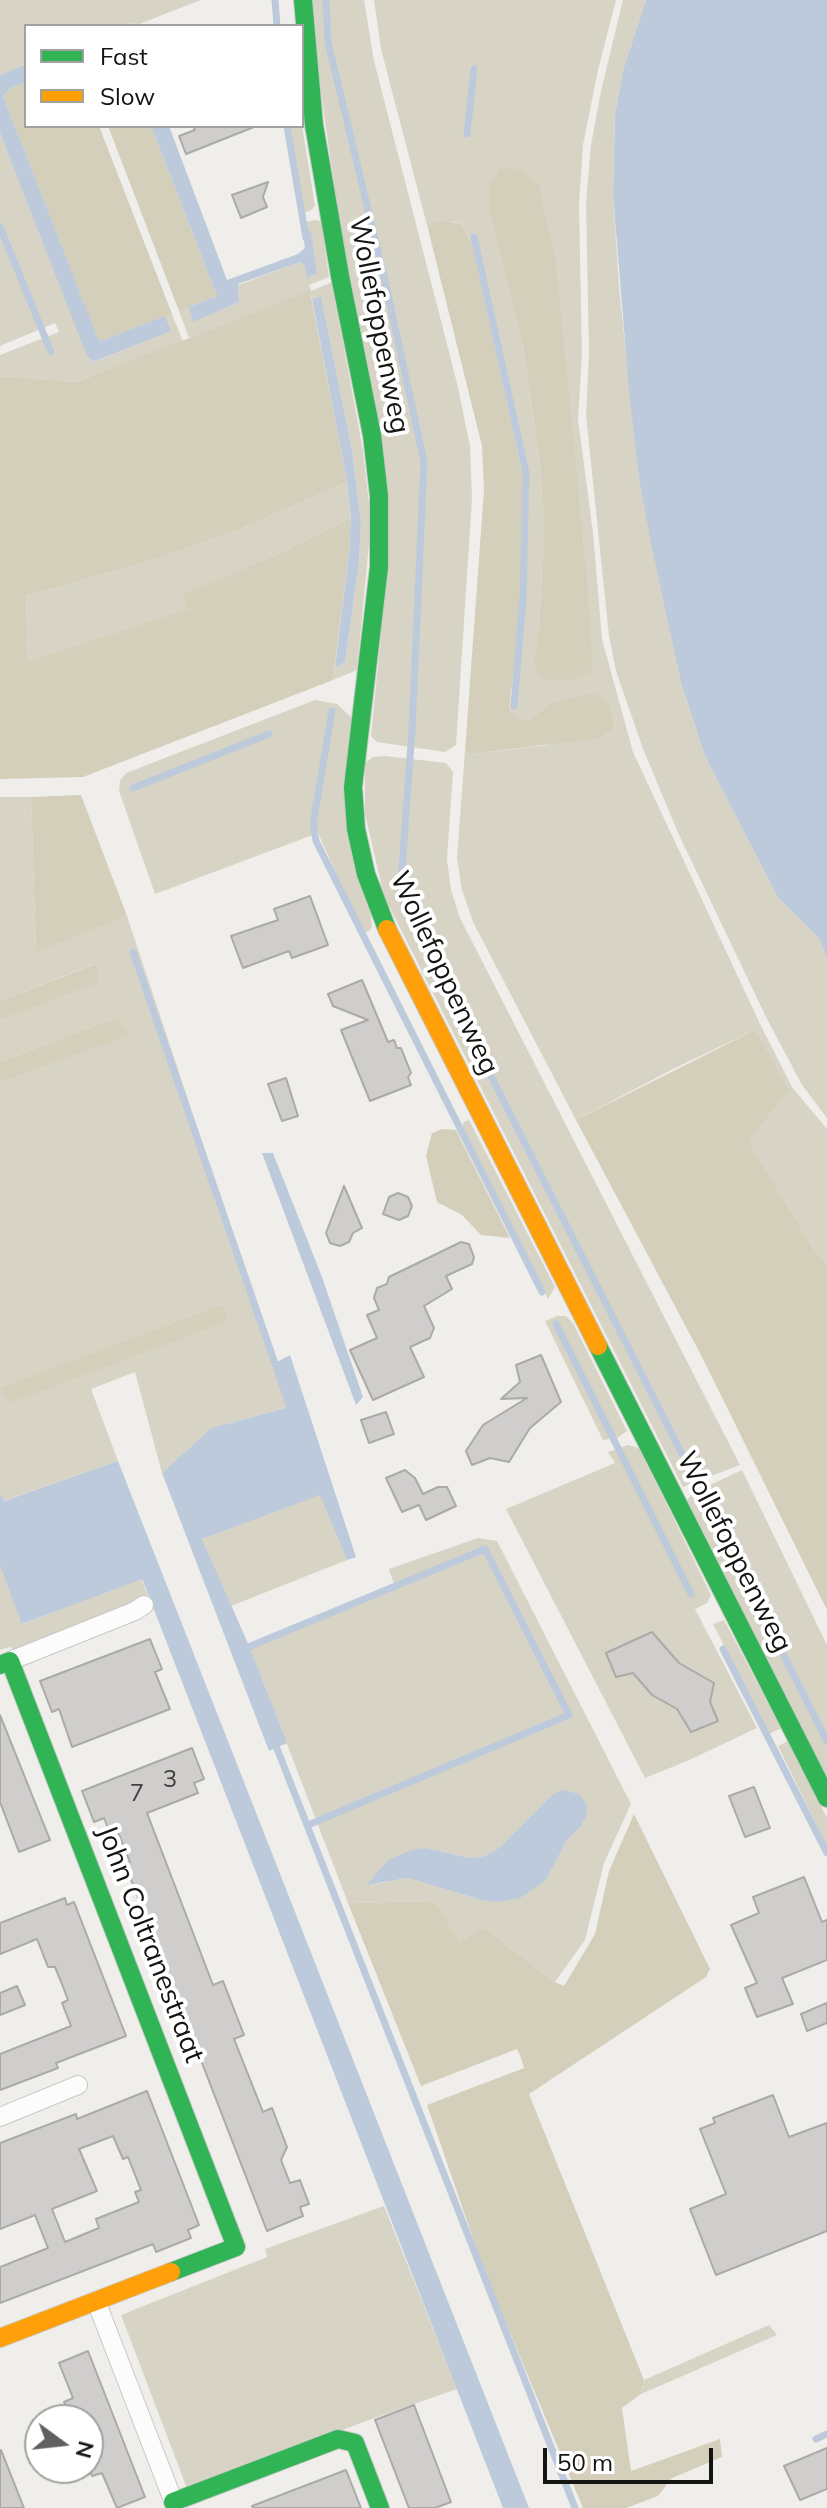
<!DOCTYPE html>
<style>
body{margin:0}
#map{position:relative;width:827px;height:2508px;overflow:hidden;background:#efeeea;font-family:Mulish,sans-serif}
canvas{display:block}
.legend{position:absolute;left:24px;top:24px;width:280px;height:104px;box-sizing:border-box;background:#fff;border:2px solid #a1a1a0;margin:0;padding:10px 14px;list-style:none;font-size:24px;color:#141412}
.legend li{display:flex;align-items:center;gap:16px;height:40px}
.legend b{width:40px;border:2px solid #a1a1a0}
.north{position:absolute;left:24px;top:2404px;width:80px;height:80px;box-sizing:border-box;background:#fff;border:2px solid #a1a1a0;border-radius:50%;rotate:105deg;font-size:22px;font-weight:700;line-height:32px;text-align:center;color:#141412}
.north::after{content:'';display:block;margin:auto;width:28px;height:36px;background:#61605e;clip-path:polygon(50% 0,100% 100%,50% 72%,0 100%)}
.scale{position:absolute;left:543px;top:2448px;width:170px;height:36px;box-sizing:border-box;border:4px solid #141412;border-top:0;padding-left:10px;font-size:24px;line-height:28px;white-space:nowrap;color:#141412;-webkit-text-stroke:6px #fff;paint-order:stroke}
</style>
<div id="map">
<canvas width="827" height="2508"></canvas>
<ul class="legend">
<li><b style="height:10px;background:#30b455"></b>Fast</li>
<li><b style="height:10px;background:#ff9f0a"></b>Slow</li>
</ul>
<div class="north">N</div>
<div class="scale">50 m</div>
</div>
<script>
const g = document.querySelector('canvas').getContext('2d');
g.lineJoin = 'round';
function paint(path, color) {
  g.fillStyle = color;
  g.fill(path, 'evenodd');
}
function poly(rows) {
  const path = new Path2D();
  for (const r of rows) {
    path.moveTo(r[0], r[1]);
    for (let i = 2; i < r.length; i += 2) path.lineTo(r[i], r[i + 1]);
  }
  return path;
}
function strokePath(path, color, width, dash) {
  g.strokeStyle = color;
  g.lineWidth = width;
  g.lineCap = dash ? 'butt' : 'round';
  g.setLineDash(dash || []);
  g.stroke(path);
}
function write(font, color, halo, rows, align = 'center') {
  g.font = font + ' Mulish,sans-serif';
  g.lineWidth = 8;
  g.setLineDash([]);
  g.textBaseline = 'middle';
  g.strokeStyle = halo;
  g.fillStyle = color;
  for (const [text, x, y, turn = 0] of rows) {
    g.save();
    g.translate(x, y);
    g.rotate((+turn || 0) * Math.PI / 180);
    g.textAlign = isNaN(turn) ? turn : align;
    if (halo) g.strokeText(text, 0, 0);
    g.fillText(text, 0, 0);
    g.restore();
  }
}
const green = poly([
 [0,0,201,0,134,26,131,23,124,26,26,26,26,64,0,75],
 [308,0,364,0,374,61,457,383,470,446,472,498,456,745,445,752,377,742,371,736,388,565],
 [374,0,616,0,598,70,583,145,579,204,582,355,578,419,593,533,602,639,633,752,761,1026,792,1087,827,1129,827,1266,812,1246,747,1140,788,1090,755,1030,675,1068,576,1120,473,922,462,890,457,858,465,751,472,754,548,745,548,705,529,720,519,719,509,710,512,692,523,477,472,243,461,224,455,222,435,222,428,229,381,49],
 [490,215,567,385,586,565,533,663,539,627,544,528,540,464,523,346],
 [623,0,646,0,624,67,615,114,613,195,619,286,639,479,681,683,705,756,778,898,819,938,827,958,827,1118,802,1085,767,1019,679,835,643,749,616,671,609,636,586,415,589,354,586,202,591,145,601,91],
 [284,126,302,126,315,206,310,211,299,214],
 [0,133,90,360,94,362,170,331,165,316,172,314,183,342,75,382,0,376,0,355,59,332,55,323,0,346],
 [315,220,321,221,329,277,309,285,311,291,332,282,363,451,371,522,357,670,333,680,335,668,345,662,359,563,361,523,352,450,321,296,312,299,310,292,189,338,179,311,189,307,194,321,239,302,238,285,300,262,305,266,306,230,304,231,302,223],
 [347,482,351,518,278,554,184,594,189,609,28,661,26,596,156,559,238,530],
 [315,700,337,704,351,717,372,927,369,931,363,934,318,833,155,894,119,791,120,780,126,773],
 [385,756,446,763,453,772,447,859,451,890,460,918,740,1465,683,1487,384,896,365,814,365,763,373,757],
 [0,797,31,797,36,950,127,916,290,1407,211,1428,162,1473,135,1372,91,1389,118,1461,3,1501,0,1493,0,1083,128,1035,118,1017,0,1062,0,1020,100,981,95,964,0,1001],
 [220,1305,227,1312,5,1397,3,1387],
 [469,1120,555,1287,548,1299,462,1126,464,1122],
 [557,1316,566,1316,573,1323,627,1431,617,1438,603,1440,545,1321],
 [628,1445,639,1448,711,1595,707,1603,695,1609,757,1728,687,1761,645,1778,506,1509,615,1463,608,1452],
 [742,1470,827,1645,827,1777,687,1500,693,1493],
 [320,1494,347,1560,231,1606,202,1539],
 [478,1538,497,1541,631,1804,604,1863,585,1940,555,1982,484,1928,460,1941,434,1901,348,1903,250,1648,395,1587,389,1569],
 [552,1795,581,1826,567,1840,546,1880,481,1900,408,1878,369,1885,426,1848,470,1858,485,1856,500,1847],
 [0,1566,23,1624,141,1578,149,1599,15,1650,9,1647,0,1650],
 [724,1620,781,1728,769,1734,713,1624],
 [788,1741,827,1818,827,1846,778,1746],
 [384,2206,457,2389,363,2422,188,2491,121,2315,267,2257,265,2249],
 [769,2325,777,2335,641,2394,644,2380]
]);
const forest = poly([
 [26,82,26,126,99,126,172,314,101,341,98,340,3,96,11,88],
 [108,126,151,126,217,296,179,311],
 [500,168,517,169,538,183,555,258,586,565,593,671,574,680,549,680,540,676,533,663,539,627,544,528,540,464,523,346,490,215,490,186],
 [446,221,461,224,472,243,523,477,520,616,509,710,519,719,529,720,548,705,578,696,596,694,609,705,613,719,613,729,599,738,472,754,465,751,484,490,482,446,428,229,434,222],
 [310,291,347,482,238,530,156,559,26,596,28,661,188,609,183,594,278,554,351,518,349,553,333,680,83,777,0,779,0,376,76,382],
 [81,795,127,916,36,951,31,797],
 [96,964,100,982,0,1020,0,1001],
 [118,1017,129,1035,0,1083,0,1062],
 [755,1030,789,1090,748,1141,812,1246,827,1266,827,1610,702,1357,576,1120],
 [442,1129,456,1130,510,1238,481,1235,462,1215,437,1202,426,1156,432,1133],
 [220,1305,228,1312,223,1323,12,1402,5,1397,2,1387],
 [634,1814,710,1969,706,1977,529,2094,644,2380,641,2394,622,2408,631,2471,720,2439,722,2457,672,2478,658,2496,626,2508,583,2508,484,2270,427,2105,524,2068,521,2058,517,2049,421,2086,348,1903,434,1901,460,1941,484,1928,555,1982,564,1986,595,1934,609,1871]
]);
const water = poly([
 [646,0,827,0,827,958,819,938,778,898,705,756,681,683,651,543,639,479,629,391,613,195,615,114,624,67],
 [26,64,26,82,11,88,3,96,98,339,101,341,165,316,171,331,93,362,87,356,0,133,0,75],
 [151,126,169,126,227,280,298,254,305,248,303,234,306,230,311,232,317,273,307,278,305,266,300,262,238,284,239,302,193,322,189,307,217,296],
 [321,296,352,450,361,523,359,563,345,662,335,668,349,553,351,518,347,482,312,299],
 [262,1153,273,1153,322,1277,363,1397,356,1405],
 [290,1355,356,1557,347,1560,320,1495,202,1539,250,1648,287,1743,269,1751,162,1473,211,1428,290,1407,277,1362],
 [118,1461,529,2508,503,2508,142,1579,22,1624,0,1566,0,1493,4,1501],
 [563,1790,579,1794,587,1805,587,1814,581,1826,567,1840,546,1880,520,1898,499,1902,481,1900,408,1878,367,1885,388,1860,412,1850,426,1848,470,1858,485,1856,500,1847,552,1795]
]);
const stream = poly([
 [275,0,277,26],
 [326,0,328,42,386,285,424,462,412,730,400,896,827,1741],
 [287,126,306,238],
 [467,134,474,69],
 [0,227,51,352],
 [474,237,526,473,523,599,514,706],
 [332,711,313,824,316,841,542,1292],
 [133,788,269,734],
 [133,952,292,1413],
 [556,1324,691,1594],
 [723,1649,827,1853],
 [241,1650,485,1549,569,1715,308,1825],
 [274,1741,575,2508],
 [816,2439,827,2434]
]);
const building = poly([
 [193,126,254,126,254,127,186,154,179,136,195,130,193,126],
 [268,182,263,197,267,207,241,218,232,195,268,182],
 [310,896,328,945,292,958,289,951,243,968,231,936,278,920,274,909,310,896],
 [362,980,388,1042,394,1040,397,1048,401,1048,411,1073,408,1077,411,1085,370,1101,341,1030,368,1020,333,1006,328,994,362,980],
 [286,1078,298,1116,282,1121,268,1084,286,1078],
 [344,1186,362,1228,353,1233,349,1242,340,1246,330,1243,326,1233,344,1186],
 [398,1193,408,1197,412,1206,408,1216,399,1220,383,1214,389,1197,398,1193],
 [461,1242,469,1244,474,1257,472,1264,446,1276,452,1289,424,1306,434,1328,430,1338,410,1347,424,1377,373,1400,350,1350,377,1338,367,1315,379,1310,374,1298,377,1288,387,1284,389,1277,461,1242],
 [541,1355,561,1402,530,1428,509,1462,490,1458,472,1465,466,1451,483,1425,527,1398,501,1399,520,1382,516,1365,541,1355],
 [386,1412,394,1434,369,1443,361,1420,386,1412],
 [405,1470,415,1478,423,1494,438,1487,447,1487,456,1506,426,1520,419,1505,402,1512,386,1478,405,1470],
 [652,1632,679,1663,714,1683,710,1702,718,1721,691,1732,677,1709,652,1695,633,1673,616,1677,606,1653,652,1632],
 [150,1639,162,1669,155,1672,170,1709,72,1747,59,1709,52,1712,40,1681,150,1639],
 [0,1715,50,1840,19,1852,0,1802,0,1715],
 [192,1748,204,1779,194,1783,198,1793,147,1813,213,1985,223,1981,244,2035,234,2039,263,2112,272,2108,287,2147,281,2160,290,2183,300,2180,309,2204,300,2207,303,2216,267,2231,125,1864,130,1862,115,1825,108,1828,104,1818,94,1822,82,1791,192,1748],
 [754,1787,770,1828,745,1837,729,1796,754,1787],
 [804,1877,822,1922,827,1920,827,1960,782,1978,793,2004,757,2017,745,1988,757,1983,731,1925,759,1913,753,1897,804,1877],
 [65,1898,67,1905,74,1902,126,2036,56,2063,58,2068,0,2090,0,2054,71,2026,62,2003,68,2000,62,1984,55,1967,48,1967,37,1939,0,1954,0,1923,65,1898],
 [17,1986,25,2005,0,2015,0,1993,17,1986],
 [827,2003,827,2023,807,2031,801,2014,827,2003],
 [147,2091,199,2225,188,2230,191,2238,156,2252,153,2244,0,2303,0,2267,48,2248,35,2215,0,2229,0,2143,76,2114,77,2119,147,2091],
 [113,2136,123,2159,128,2157,141,2190,135,2192,139,2202,96,2219,99,2228,65,2242,52,2209,97,2191,79,2149,113,2136],
 [773,2095,789,2137,827,2123,827,2231,716,2275,690,2209,726,2194,700,2129,715,2123,713,2118,773,2095],
 [88,2351,145,2497,117,2508,102,2473,92,2476,88,2465,88,2420,71,2420,64,2402,73,2398,59,2363,88,2351],
 [414,2405,451,2502,435,2508,409,2508,375,2420,414,2405],
 [827,2448,827,2489,800,2500,784,2466,827,2448],
 [0,2450,1,2450,24,2508,0,2508,0,2450],
 [346,2470,361,2508,253,2508,252,2506,346,2470]
]);
const street = poly([
 [10,1661,135,1611,144,1605],
 [0,2117,78,2085],
 [96,2301,176,2508]
]);
const fast = poly([
 [303,0,314,125,340,276,372,435,379,496,379,567,353,787,356,829,366,874,387,929],
 [598,1346,827,1798],
 [0,1665,10,1661,236,2247,171,2272],
 [173,2502,338,2439,355,2443,380,2508]
]);
const slow = poly([
 [387,929,598,1346],
 [0,2338,171,2272]
]);
const numberNames = [
 ["3",170,1780],
 ["7",137,1794]
];
const streetNames = [
 ["Wollefoppenweg",379,325,79],
 ["Wollefoppenweg",444,973,65],
 ["Wollefoppenweg",734,1552,63],
 ["John Coltranestraat",150,1944,69]
];
paint(green, '#d7d4c6');
paint(forest, '#d4cfbb');
paint(water, '#bdcadc');
strokePath(stream, '#bdcadc', 7);
paint(building, '#d0cecd');
strokePath(building, '#abaaa9', 2);
strokePath(street, '#c8c8c5', 20);
strokePath(fast, '#c8c8c5', 20);
strokePath(slow, '#c8c8c5', 20);
strokePath(street, '#fdfcfc', 18);
strokePath(fast, '#30b455', 18);
strokePath(slow, '#ff9f0a', 18);
write('24px', '#434241', null, numberNames);
write('28px', '#141412', '#fff', streetNames);
</script>
